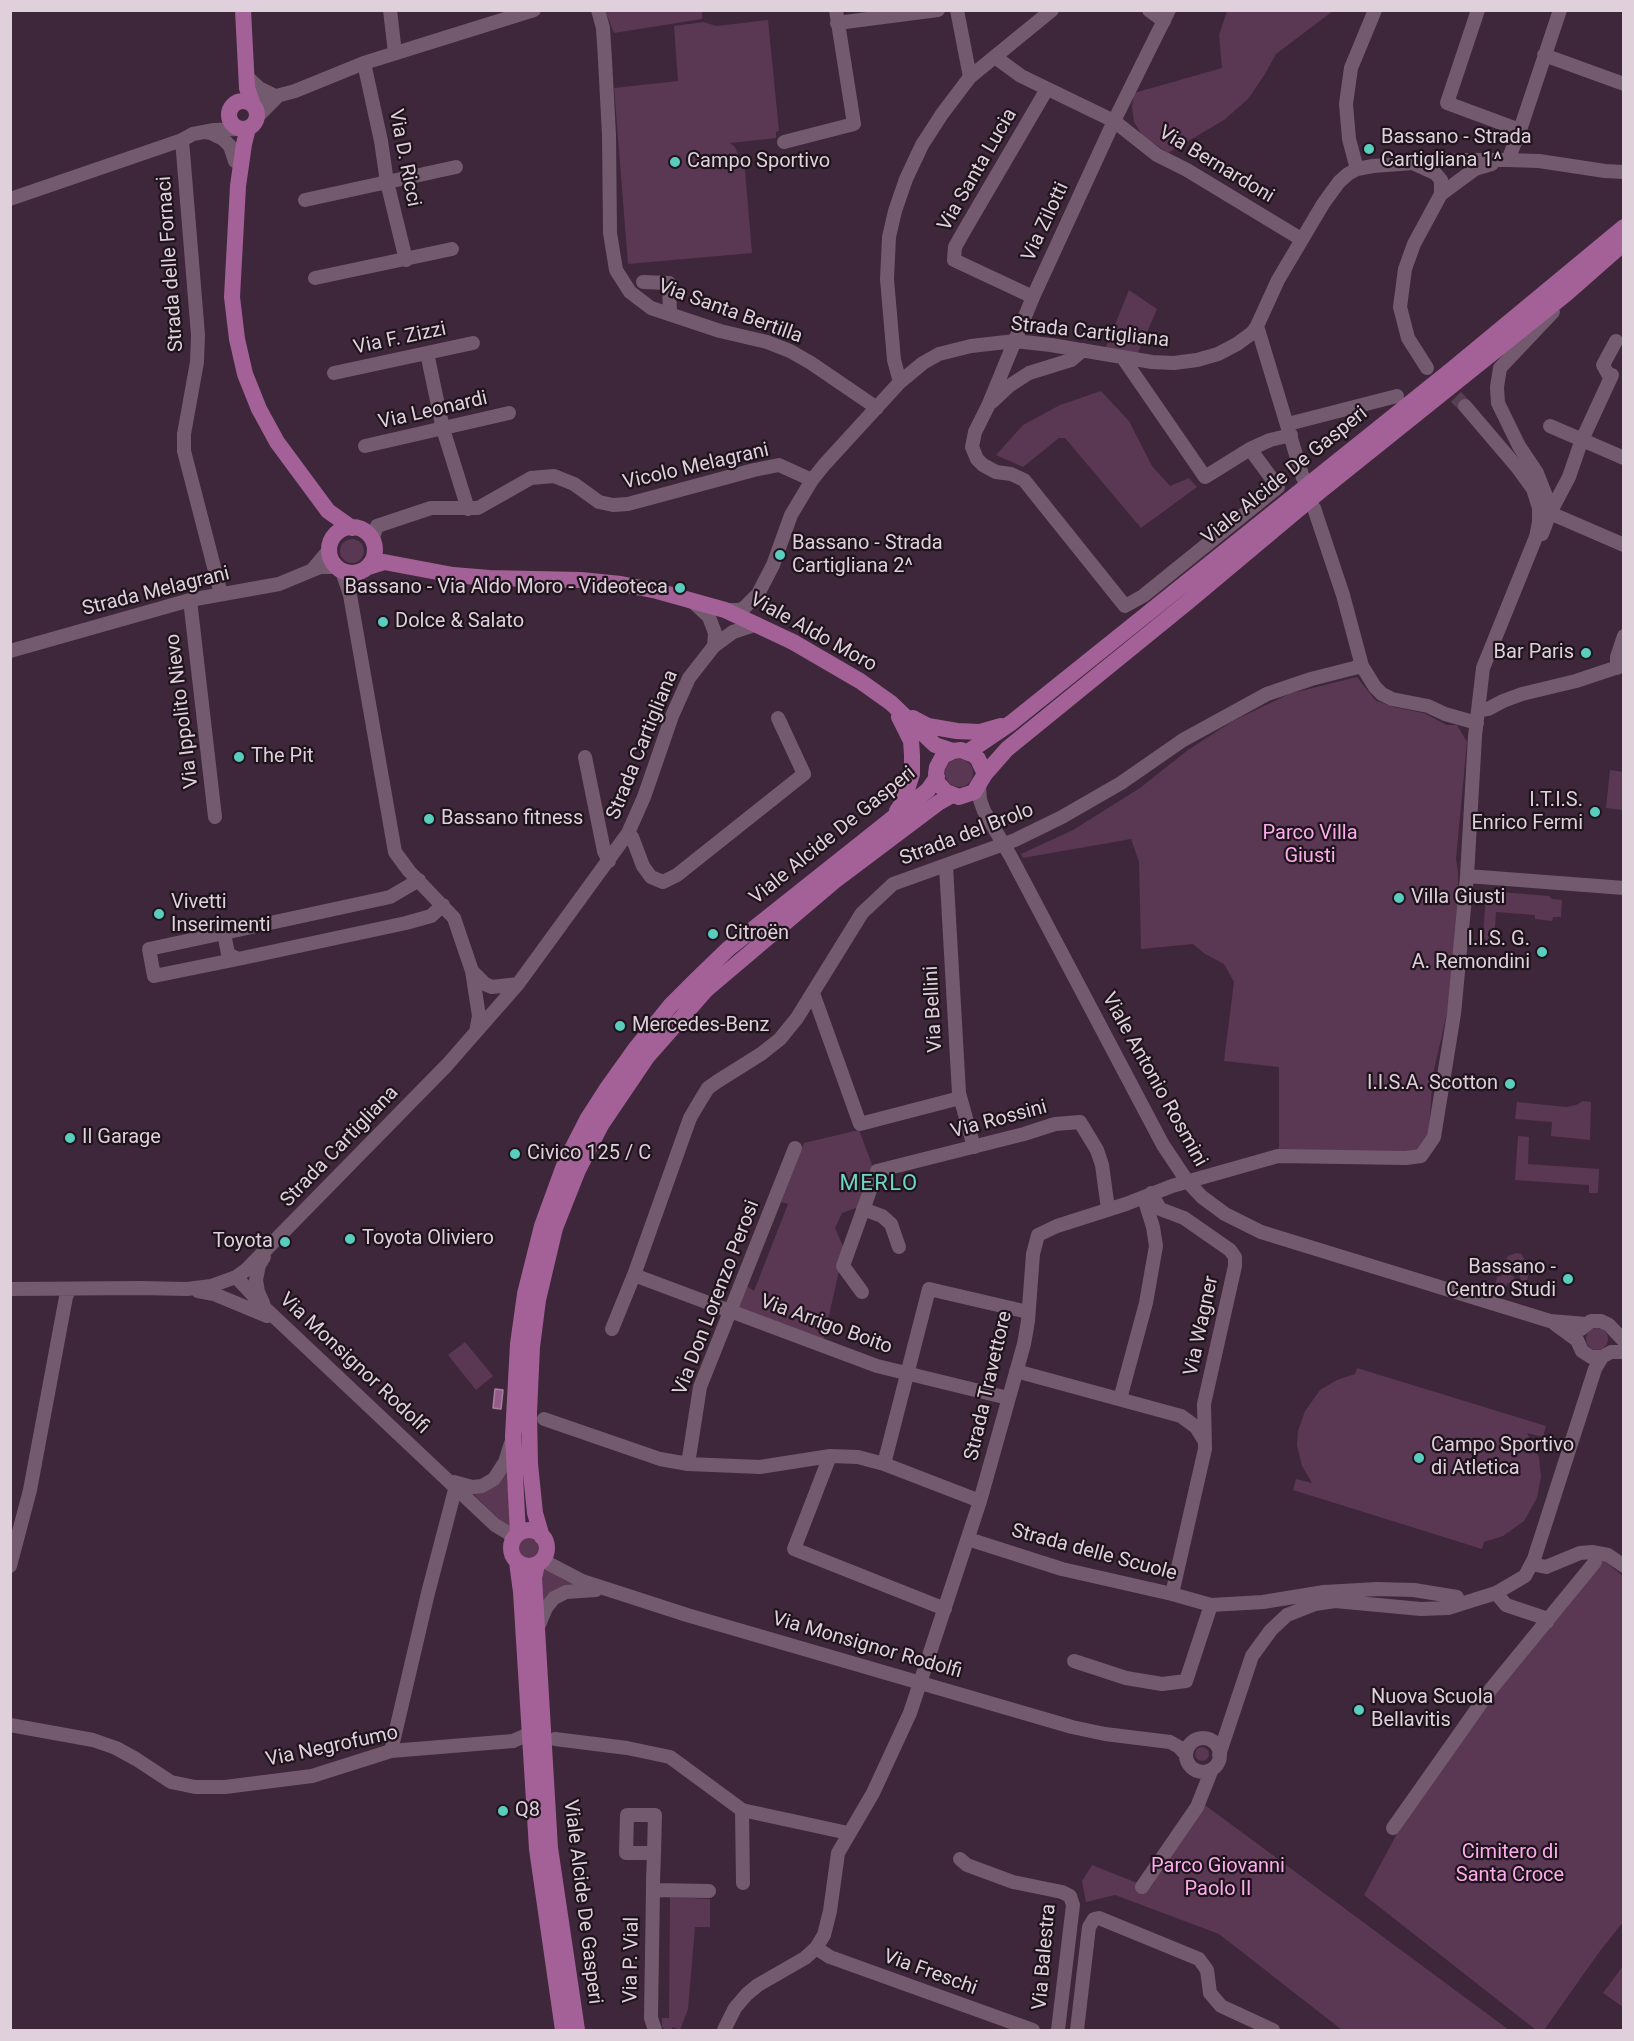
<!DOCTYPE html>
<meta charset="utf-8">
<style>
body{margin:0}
#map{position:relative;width:1634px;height:2041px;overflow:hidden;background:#3e273a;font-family:Roboto,sans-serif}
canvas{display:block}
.frame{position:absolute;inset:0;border:12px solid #dfd0dc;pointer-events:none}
</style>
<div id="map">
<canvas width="1634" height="2041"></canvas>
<div class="frame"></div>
</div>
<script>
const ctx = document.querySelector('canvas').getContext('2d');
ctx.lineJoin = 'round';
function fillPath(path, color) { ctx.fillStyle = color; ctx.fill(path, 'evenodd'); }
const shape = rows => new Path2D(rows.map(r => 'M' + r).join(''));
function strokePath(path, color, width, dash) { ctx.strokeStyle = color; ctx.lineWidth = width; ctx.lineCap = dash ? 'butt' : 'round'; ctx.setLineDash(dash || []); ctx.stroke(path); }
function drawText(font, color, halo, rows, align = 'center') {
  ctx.font = font + ' Roboto,sans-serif'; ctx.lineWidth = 4.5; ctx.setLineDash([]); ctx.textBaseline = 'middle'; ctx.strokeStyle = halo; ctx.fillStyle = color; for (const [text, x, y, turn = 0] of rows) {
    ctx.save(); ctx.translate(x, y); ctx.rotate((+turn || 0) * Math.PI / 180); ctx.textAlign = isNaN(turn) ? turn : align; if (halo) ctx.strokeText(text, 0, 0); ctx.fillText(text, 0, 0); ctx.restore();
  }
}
fillPath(shape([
 [605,11,702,11,702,19,614,33],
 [1227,11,1333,11,1276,54,1265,74,1248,99,1224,120,1168,153,1142,135,1134,122,1132,107,1134,93,1222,68,1219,35],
 [768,20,779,131,776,132,776,138,730,143,735,147,740,159,744,159,752,253,628,264,614,88,678,81,674,26,704,22,716,26],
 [1129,290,1157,309,1137,355,1105,349],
 [1101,391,1129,421,1152,466,1170,486,1189,478,1197,487,1141,528,1065,438,1059,438,1023,467,996,455,1023,425,1060,405],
 '340 551a12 12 0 1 1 24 0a12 12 0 1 1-24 0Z',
 [1357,677,1375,700,1393,707,1424,713,1447,725,1457,725,1467,742,1456,859,1458,872,1458,912,1448,1009,1433,1074,1428,1142,1419,1151,1390,1154,1279,1152,1279,1067,1224,1061,1234,982,1224,964,1205,954,1193,944,1141,949,1139,862,1131,839,1023,858,1021,854,1073,830,1140,788,1188,750,1233,721,1289,694],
 '945 773a14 14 0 1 1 28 0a14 14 0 1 1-28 0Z',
 [1610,770,1623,772,1623,810,1606,808],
 [1489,891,1549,896,1552,899,1562,900,1561,917,1553,917,1552,921,1535,919,1535,915,1496,912,1494,945,1490,944,1483,937,1486,894],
 [1583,1101,1591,1102,1590,1140,1551,1136,1552,1122,1515,1119,1517,1102,1566,1107,1576,1105],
 [859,1130,874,1170,864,1194,856,1208,842,1213,835,1228,844,1249,823,1342,738,1309,747,1286,754,1291,788,1204,781,1202,804,1143],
 [1518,1136,1529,1137,1528,1164,1599,1169,1598,1193,1589,1193,1589,1185,1515,1180],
 [1516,1253,1522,1254,1522,1256,1531,1266,1525,1287,1522,1286,1519,1272,1503,1263,1508,1256],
 [1508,1273,1514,1277,1516,1283,1514,1285,1507,1283,1506,1289,1495,1286,1497,1277],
 '1586 1339a11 11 0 1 1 22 0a11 11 0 1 1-22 0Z',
 [465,1342,493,1376,476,1390,448,1355],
 [1357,1368,1546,1426,1543,1437,1527,1433,1539,1457,1541,1477,1537,1498,1524,1521,1503,1536,1484,1542,1482,1549,1293,1490,1296,1479,1312,1483,1302,1466,1297,1445,1298,1431,1305,1411,1320,1390,1337,1380,1355,1374],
 [507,1470,511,1527,502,1522,469,1490],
 '518 1548a11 11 0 1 1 22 0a11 11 0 1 1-22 0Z',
 [1603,1560,1623,1576,1623,1922,1600,1951,1544,2030,1536,2030,1364,1895,1413,1804,1472,1721],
 [541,1564,564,1580,578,1586,542,1608],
 '1195 1754a7 7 0 1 1 14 0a7 7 0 1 1-14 0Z',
 [1205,1805,1509,2030,1342,2030,1219,1934,1115,1895,1086,1902,1082,1881,1092,1865,1150,1888],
 [670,1897,710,1899,710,1927,695,1927,688,2009,680,2030,673,2027,671,2030,666,2030,662,2027,662,2018,669,2018],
 [1623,1966,1623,2007,1603,1993]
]), '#5a3753');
const water = shape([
 [495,1389,503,1390,501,1409,493,1408,495,1389]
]);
fillPath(water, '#935c89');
strokePath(water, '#aa7fa2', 1.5);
strokePath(shape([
 [1441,382,1465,406]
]), '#564052', 14, [14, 7]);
strokePath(shape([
 [390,10,395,53],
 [598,10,603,28,605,60,609,135,610,233,616,270,630,292,651,308,720,331,767,342,790,351,811,363,877,408],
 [957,10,970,77],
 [1149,10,1164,21],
 [1169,10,1114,121,1033,297,988,406,975,432,972,447,977,459,983,465,996,472,1011,474,1024,480,1125,606,1143,596,1278,487,1250,449],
 [1478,10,1447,103,1520,130],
 [837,23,938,10],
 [1544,55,1624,84],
 [995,57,1021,76,1114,121,1157,155,1187,170,1301,239],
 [364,63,381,141,387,182,406,260],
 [246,76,259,88,277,97],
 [253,105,258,101,295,91,364,63,534,10],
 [257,117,275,99],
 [205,132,211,133,223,139,230,146,235,161],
 [182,140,198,335,197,362,184,434,184,451,221,594],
 [784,142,854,124,836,10],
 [1508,160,1520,130,1560,10],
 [1415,164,1435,173,1441,180,1441,194],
 [1357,169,1349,139,1346,104,1351,68,1375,10],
 [10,199,182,140,193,134,214,130,237,129],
 [305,200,456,167],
 [315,278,452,249],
 [643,282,669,283,670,314],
 [1033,297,954,260,955,247,964,231,1047,89],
 [1257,326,1303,478],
 [1616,341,1603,365,1609,376,1612,375,1581,442,1569,477,1550,513,1624,545],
 [427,353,443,429,468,509],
 [1123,358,1205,477,1250,449,1270,440,1291,435],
 [1427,368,1408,338,1400,307,1405,269,1414,244,1441,194,1475,169,1492,164],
 [334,373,473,343],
 [900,382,894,360,887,279,889,237,895,211,906,179,922,145,942,114,970,77,1052,10],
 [992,402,1009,386,1029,373,1071,360,1083,350],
 [1288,424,1397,396],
 [1550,426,1624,458],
 [365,446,509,413],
 [1314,508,1343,595,1362,666,1375,687,1382,694,1392,699,1428,706,1445,714,1477,723],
 [1542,534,1550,513,1548,501,1537,473,1519,446,1498,403,1497,387,1500,368,1553,312],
 [372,540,377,526,431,508,478,508,531,478,554,476,574,484,599,502,613,505,628,504,754,470,779,465,812,480],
 [313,569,329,550],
 [342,571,350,595,395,852,409,871,454,918,472,971,479,1016,476,1032],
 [350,593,350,586,358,572],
 [190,600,215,817],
 [693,602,709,617,715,633,714,646],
 [725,610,739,610,744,608,758,594,773,565,791,515,812,480,824,465,900,382,923,363,939,354,971,346,1015,341,1051,345,1152,362,1174,363,1197,360,1218,354,1237,344,1252,333,1257,326,1278,280,1323,204,1339,182,1348,174,1357,169,1373,166,1452,160,1508,160,1539,161,1605,171,1624,172],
 [10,651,190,600,279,584,320,567,337,567],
 [1617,668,1617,657,1624,636],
 [1478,711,1488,709,1503,701,1522,694,1576,681,1624,665],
 [585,757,604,851,609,861],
 [979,786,980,800,984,811,1011,857,1163,1145,1187,1181,1202,1197,1225,1214,1261,1232,1550,1321,1586,1324],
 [628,833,632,837,643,866,651,877,663,882,677,875,804,774,778,718],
 [946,866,959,1093,974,1147],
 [1467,876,1624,888],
 [419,880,390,897,224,933,228,954,238,959,406,923,431,916,443,905],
 [224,933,149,949,154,976,238,959],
 [472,971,485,984,492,987,518,984],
 [813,993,860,1124,960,1098],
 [1151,1193,1160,1209,1184,1218,1230,1250,1235,1257,1235,1266,1204,1404,1205,1449,1172,1594],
 [863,1209,882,1216,891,1224,899,1247],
 [634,1275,877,1366,1008,1398],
 [236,1277,266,1309,495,1525,515,1537],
 [10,1289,141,1288,187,1289,211,1286,236,1277,246,1270,447,1065,518,984,628,833,644,797,672,716,689,678,714,646,733,632,757,624],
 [198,1291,214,1294,267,1316],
 [862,1292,843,1266,877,1171,1024,1134,1055,1124,1080,1122,1097,1150,1102,1165,1108,1209],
 [263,1303,258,1292,256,1280,259,1265,264,1257],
 [1555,1324,1577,1340,1582,1351,1591,1357,1602,1357,1611,1352,1624,1352],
 [612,1329,634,1275,690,1118,700,1101,708,1088,718,1081,761,1054,780,1039,797,1018,862,913,877,899,893,884,1015,840,1062,817,1121,783,1183,740,1267,694,1311,679,1362,666],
 [1581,1329,1591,1321,1601,1321,1609,1325,1624,1341],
 [1016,1371,1181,1416,1196,1427,1204,1440],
 [1120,1399,1146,1303,1156,1246,1153,1227,1144,1198],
 [544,1419,660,1459,688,1464,760,1467,830,1456,858,1457,884,1464,980,1501],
 [830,1456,794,1549,945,1609],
 [688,1464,700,1387,795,1148],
 [884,1464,929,1289,1028,1312],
 [454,1482,472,1487,482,1486,494,1479,505,1462,511,1443],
 [968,1539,1062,1569,1172,1594,1211,1605,1263,1602,1324,1592,1377,1589,1414,1590,1457,1597],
 [542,1560,582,1581,687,1615,1072,1727,1105,1734,1170,1742,1179,1747,1186,1755],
 [1532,1564,1546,1567,1580,1553,1592,1552,1608,1555,1624,1566],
 [10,1566,30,1490,66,1297,69,1290],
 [1496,1593,1506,1605,1542,1617,1547,1622],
 [538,1627,546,1608,554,1598,566,1592,596,1590],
 [1074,1661,1126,1678,1162,1684,1186,1681,1211,1605],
 [10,1725,93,1740,116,1748,136,1759,171,1782,195,1787,225,1787,312,1776,391,1751,513,1741,529,1734],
 '1186 1755a17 17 0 1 1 34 0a17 17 0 1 1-34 0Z',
 [555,1739,627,1748,670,1757,742,1810,848,1833],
 [391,1751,428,1593,456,1486],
 [1219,1755,1252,1656,1271,1630,1287,1615,1315,1604,1335,1601,1421,1609,1448,1608,1496,1593,1525,1576,1534,1559,1595,1369,1602,1357],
 [742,1810,743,1883],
 [1393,1828,1491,1689,1595,1562],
 [654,1853,626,1853,627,1815,655,1815,654,1853,653,1881,653,1890,651,2018,655,2030],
 [960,1859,967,1865,1013,1882,1062,1892,1070,1896,1073,1905,1058,2030],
 [1142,1887,1197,1807,1212,1769],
 [653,1890,709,1891],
 [816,1948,830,1957,1033,2030],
 [724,2030,735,2008,747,1994,758,1985,805,1958,816,1948,824,1935,830,1911,838,1853,873,1793,910,1713,980,1501,1024,1344,1028,1321,1033,1254,1038,1235,1057,1226,1126,1204,1172,1186,1278,1156,1406,1158,1421,1156,1434,1137,1454,1014,1467,876,1475,736,1483,668,1536,537,1539,522,1539,508,1533,489,1517,467,1465,406],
 [1077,2030,1089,1927,1094,1919,1099,1918,1199,1959,1207,1970,1210,1993,1221,2006,1273,2030]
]), '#745a6e', 14);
strokePath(shape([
 [243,10,247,88,253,105],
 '229 115a14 14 0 1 1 28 0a14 14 0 1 1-28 0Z',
 [248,128,244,144,238,186,232,297,237,339,245,374,259,409,277,442,328,511,352,528],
 '329 550a23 23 0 1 1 46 0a23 23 0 1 1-46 0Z',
 [368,567,384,562,453,575,489,578,581,580,621,584,657,591,725,610,793,642,860,681,891,703,935,745,953,751],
 [913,718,928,726,957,731,980,732,1001,726],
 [961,750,974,755,978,759,985,774,974,792,959,797,946,792,937,782,936,774,937,767,943,756,953,751,961,750],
 [968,752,1011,723,1450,371,1624,227],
 [985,774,1007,749,1189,601,1319,492,1566,294,1624,243],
 [897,811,903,802,912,774,912,755,911,741,899,717],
 '511 1548a18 18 0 1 1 36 0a18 18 0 1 1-36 0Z',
 [518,1534,513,1436,518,1344,525,1294,542,1226,565,1163,588,1118,606,1090,636,1048,670,1006,697,979,728,949,928,790,937,777],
 [542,1537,535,1513,530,1464,529,1413,532,1347,538,1300,555,1228,578,1170,601,1125,647,1057,706,990,837,879,938,803,952,795],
 [517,1562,521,1592,537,1849,563,2030],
 [537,1564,534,1578,550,1848,577,2030]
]), '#a36197', 16);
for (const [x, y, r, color] of [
 [1369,149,6,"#59cebf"],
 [675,162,6,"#59cebf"],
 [780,555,6,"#59cebf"],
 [680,588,6,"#59cebf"],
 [383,622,6,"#59cebf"],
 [1586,653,6,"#59cebf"],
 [239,757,6,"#59cebf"],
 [1595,812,6,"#59cebf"],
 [429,819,6,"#59cebf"],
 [1399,898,6,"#59cebf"],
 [159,914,6,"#59cebf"],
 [713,934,6,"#59cebf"],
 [1542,952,6,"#59cebf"],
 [620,1026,6,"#59cebf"],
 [1510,1084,6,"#59cebf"],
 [70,1138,6,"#59cebf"],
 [515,1154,6,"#59cebf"],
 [350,1239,6,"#59cebf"],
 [285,1242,6,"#59cebf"],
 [1568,1279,6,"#59cebf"],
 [1419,1458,6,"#59cebf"],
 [1359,1710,6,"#59cebf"],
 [503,1811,6,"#59cebf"]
]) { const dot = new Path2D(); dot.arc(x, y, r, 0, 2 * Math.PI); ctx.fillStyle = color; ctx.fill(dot); strokePath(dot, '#1f141c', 2); }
drawText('20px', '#dfd0dc', '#1f141c', [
 ["Bassano - Strada",1381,138],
 ["Cartigliana 1^",1381,161],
 ["Campo Sportivo",687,162],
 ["Bassano - Strada",792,544],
 ["Cartigliana 2^",792,567],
 ["Bassano - Via Aldo Moro - Videoteca",668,588,"right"],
 ["Dolce & Salato",395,622],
 ["Bar Paris",1574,653,"right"],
 ["The Pit",251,757],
 ["I.T.I.S.",1583,801,"right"],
 ["Enrico Fermi",1583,824,"right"],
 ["Bassano fitness",441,819],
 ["Villa Giusti",1411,898],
 ["Vivetti",171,903],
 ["Inserimenti",171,926],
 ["Citroën",725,934],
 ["I.I.S. G.",1530,940,"right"],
 ["A. Remondini",1530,963,"right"],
 ["Mercedes-Benz",632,1026],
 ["I.I.S.A. Scotton",1498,1084,"right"],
 ["Il Garage",82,1138],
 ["Civico 125 / C",527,1154],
 ["Toyota Oliviero",362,1239],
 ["Toyota",273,1242,"right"],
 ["Bassano -",1556,1268,"right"],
 ["Centro Studi",1556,1291,"right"],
 ["Campo Sportivo",1431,1446],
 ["di Atletica",1431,1469],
 ["Nuova Scuola",1371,1698],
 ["Bellavitis",1371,1721],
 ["Q8",515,1811]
], 'left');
drawText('20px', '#dfd0dc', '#1f141c', [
 ["Via D. Ricci",404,158,79],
 ["Via Bernardoni",1216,165,31],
 ["Via Santa Lucia",978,170,-60],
 ["Via Zilotti",1046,222,-65],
 ["Strada delle Fornaci",171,264,-94],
 ["Via Santa Bertilla",730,312,20],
 ["Strada Cartigliana",1090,333,6],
 ["Via F. Zizzi",400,339,-12],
 ["Via Leonardi",433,411,-13],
 ["Vicolo Melagrani",696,467,-13],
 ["Viale Alcide De Gasperi",1285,476,-39],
 ["Strada Melagrani",156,592,-14],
 ["Viale Aldo Moro",813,633,29],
 ["Via Ippolito Nievo",183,711,-97],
 ["Strada Cartigliana",643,745,-68],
 ["Strada del Brolo",967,835,-21],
 ["Viale Alcide De Gasperi",833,836,-39],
 ["Via Bellini",934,1009,-93],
 ["Viale Antonio Rosmini",1154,1080,61],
 ["Via Rossini",999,1120,-15],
 ["Strada Cartigliana",340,1147,-46],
 ["Via Don Lorenzo Perosi",717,1298,-69],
 ["Via Arrigo Boito",826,1325,20],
 ["Via Wagner",1202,1326,-78],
 ["Via Monsignor Rodolfi",354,1364,43],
 ["Strada Travettore",989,1386,-77],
 ["Strada delle Scuole",1094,1553,15],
 ["Via Monsignor Rodolfi",867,1646,16],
 ["Via Negrofumo",332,1747,-12],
 ["Viale Alcide De Gasperi",582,1902,83],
 ["Via Balestra",1045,1957,-85],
 ["Via P. Vial",632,1960,-89],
 ["Via Freschi",930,1973,20]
]);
drawText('20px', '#fcaced', '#1f141c', [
 ["Parco Villa",1310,834],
 ["Giusti",1310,857],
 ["Cimitero di",1510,1853],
 ["Santa Croce",1510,1876],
 ["Parco Giovanni",1218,1867],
 ["Paolo II",1218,1890]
]);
ctx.letterSpacing = '1.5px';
drawText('22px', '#6ed6c8', '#1f141c', [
 ["MERLO",879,1184]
]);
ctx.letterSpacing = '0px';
</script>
